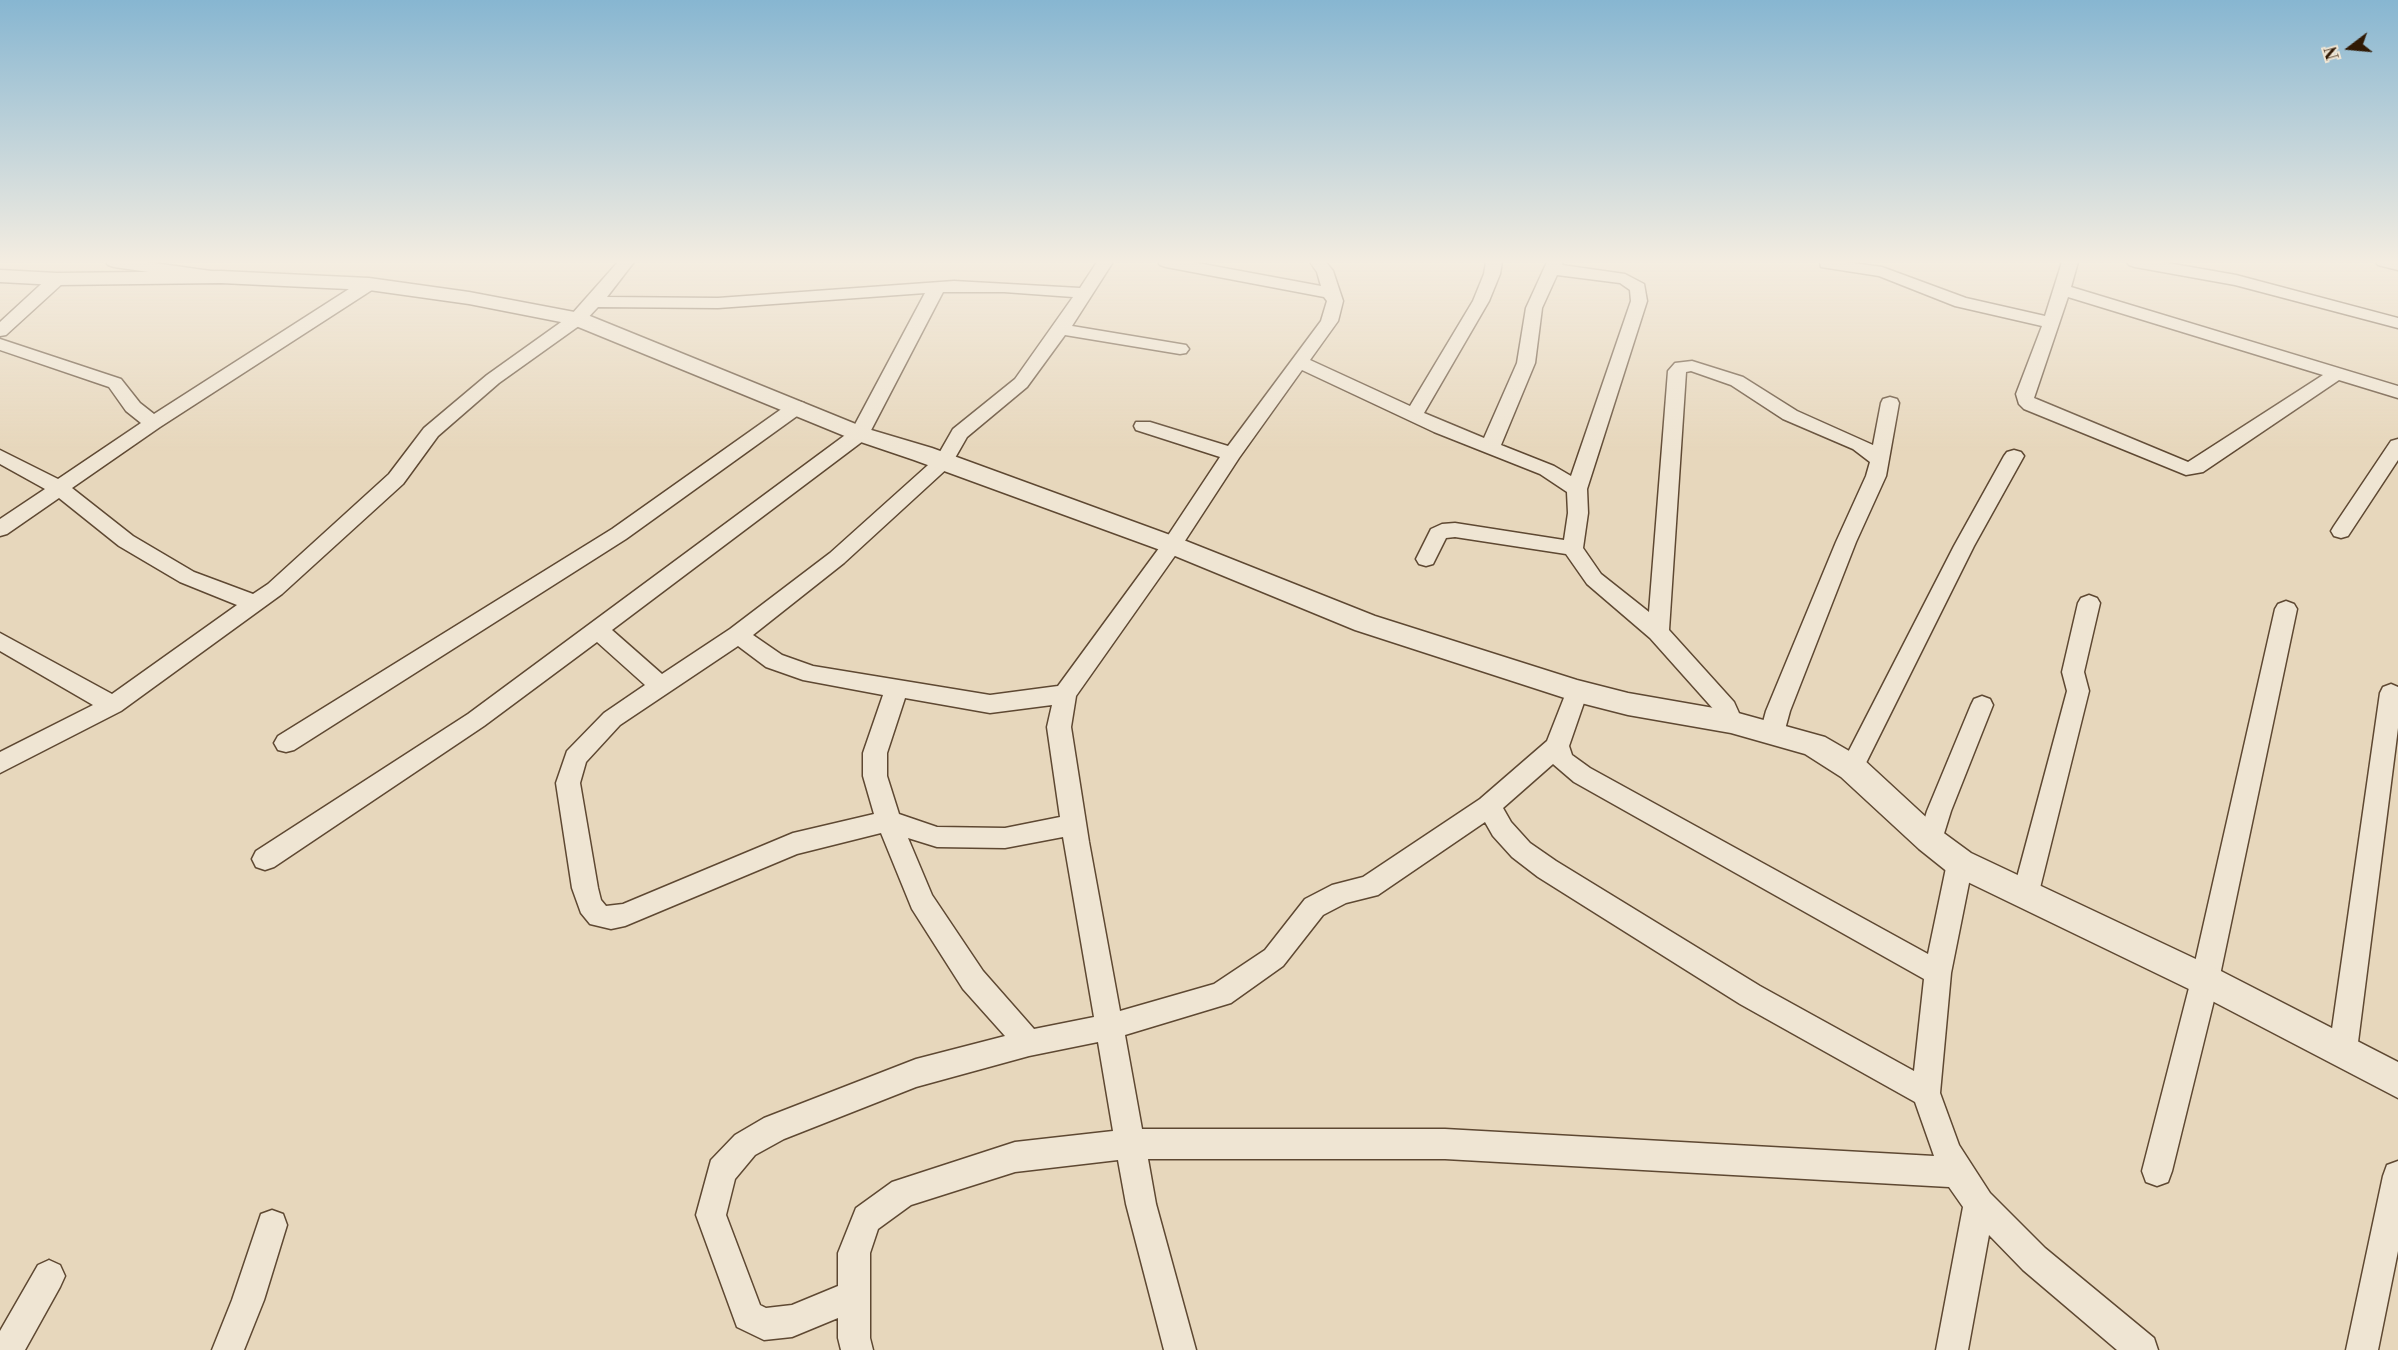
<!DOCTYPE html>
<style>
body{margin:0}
#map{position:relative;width:2398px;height:1350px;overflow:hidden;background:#e7d7bc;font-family:"Libre Bodoni",serif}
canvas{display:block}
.north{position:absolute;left:2320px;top:18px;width:60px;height:60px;-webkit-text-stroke:4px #efe5d3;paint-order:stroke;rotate:254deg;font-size:16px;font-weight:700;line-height:24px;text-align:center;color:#301904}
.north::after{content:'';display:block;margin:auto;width:21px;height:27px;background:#301904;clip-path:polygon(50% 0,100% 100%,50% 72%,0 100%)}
</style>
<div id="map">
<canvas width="2398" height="1350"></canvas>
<div class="north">N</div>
</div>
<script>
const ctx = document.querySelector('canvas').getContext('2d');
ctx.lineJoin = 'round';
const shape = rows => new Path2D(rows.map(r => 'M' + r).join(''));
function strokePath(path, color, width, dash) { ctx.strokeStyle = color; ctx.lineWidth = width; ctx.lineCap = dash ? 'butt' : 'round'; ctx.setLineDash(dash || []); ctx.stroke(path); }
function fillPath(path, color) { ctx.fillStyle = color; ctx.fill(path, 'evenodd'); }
const minor = shape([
 [106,262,147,262,211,271,219,276,211,281,114,267,108,265,106,262],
 [618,262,634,262,607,297,718,298,954,281,1080,288,1097,262,1113,262,1072,326,1186,345,1189,349,1186,353,1180,354,1065,335,1027,387,967,437,951,465,844,563,753,635,782,655,813,666,990,695,1058,686,1165,540,1220,457,1136,430,1134,426,1136,422,1150,422,1228,446,1321,321,1327,301,1324,297,1166,267,1160,265,1158,262,1192,262,1321,286,1317,272,1310,262,1326,262,1333,271,1343,301,1338,321,1310,360,1410,406,1473,301,1484,274,1486,262,1502,262,1500,274,1489,301,1424,413,1484,438,1517,363,1526,308,1547,262,1563,262,1562,265,1625,274,1644,284,1647,301,1587,489,1588,513,1583,548,1601,574,1649,612,1668,371,1675,363,1692,361,1743,377,1797,411,1873,445,1881,403,1883,399,1890,397,1897,399,1899,403,1886,476,1856,542,1790,711,1784,733,1780,739,1772,742,1764,739,1760,733,1766,711,1836,542,1866,476,1870,462,1853,449,1783,419,1731,385,1691,371,1686,372,1669,630,1734,702,1743,722,1739,728,1731,731,1723,728,1716,712,1650,638,1587,584,1566,554,1455,537,1446,538,1433,564,1426,566,1419,564,1416,559,1431,529,1442,524,1455,523,1564,540,1568,513,1567,492,1540,474,1434,432,1302,370,1239,458,1179,550,1076,696,1071,727,1089,842,1120,1011,1214,984,1265,950,1305,899,1332,885,1363,877,1480,799,1547,741,1569,685,1577,682,1585,685,1588,691,1569,746,1572,755,1590,768,1928,954,1947,863,1951,855,1960,852,1969,855,1973,863,1951,973,1940,1093,1959,1145,1990,1193,2045,1248,2154,1338,2158,1350,2117,1350,2023,1270,1989,1235,1968,1350,1936,1350,1963,1207,1949,1187,1445,1159,1148,1159,1156,1204,1196,1350,1164,1350,1126,1204,1118,1160,1015,1172,911,1205,878,1229,870,1253,870,1338,873,1350,841,1350,838,1338,838,1318,792,1337,764,1340,737,1327,696,1215,711,1160,735,1135,764,1118,916,1059,1005,1036,963,989,912,909,881,833,797,854,625,926,611,929,590,924,581,913,572,888,556,783,567,751,604,713,645,685,597,642,484,726,274,867,265,870,256,867,252,859,256,851,468,714,852,430,925,293,718,308,598,307,583,323,499,383,438,436,403,484,282,594,121,711,0,773,0,752,93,705,0,651,0,633,112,694,237,605,180,582,119,546,59,498,7,534,0,536,0,519,45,489,0,464,0,450,58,479,141,423,126,411,109,387,0,350,0,339,121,379,140,403,154,414,363,280,375,280,377,284,375,288,160,427,72,488,133,536,194,572,253,594,268,584,389,474,424,428,487,375,571,315,618,262],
 [1557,275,1620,283,1630,290,1631,301,1571,476,1554,466,1501,445,1535,363,1542,308,1557,275],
 [943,292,1004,292,1073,297,1015,379,953,429,937,457,830,553,730,629,662,674,612,630,867,438,943,292],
 [738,646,766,667,803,680,883,695,863,753,863,776,874,814,793,833,623,904,606,906,601,900,598,888,580,783,586,762,620,725,738,646],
 [905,698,990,713,1052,705,1047,727,1060,817,1005,828,937,827,899,814,887,776,887,753,905,698],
 [1553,764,1574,782,1924,979,1914,1071,1760,986,1556,861,1530,843,1511,822,1503,808,1553,764],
 [1485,822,1493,836,1512,857,1538,877,1740,1004,1915,1102,1934,1156,1445,1129,1142,1129,1125,1035,1231,1003,1283,966,1323,915,1346,903,1378,895,1485,822],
 [1063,837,1094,1017,1034,1029,983,971,932,895,908,838,937,847,1005,848,1063,837],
 [1098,1042,1113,1131,1015,1142,892,1182,856,1208,838,1253,838,1286,792,1305,766,1308,760,1305,726,1215,735,1179,755,1155,784,1139,916,1087,1029,1056,1098,1042],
 [1820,262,1846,262,1882,267,1966,298,2045,316,2062,262,2078,262,2071,287,2398,386,2398,398,2339,380,2203,472,2186,475,2024,409,2019,404,2016,394,2042,326,1955,306,1879,276,1821,267,1820,262],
 [2068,297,2323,375,2188,462,2034,398,2068,297],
 [2127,262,2162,262,2236,275,2398,318,2398,328,2235,285,2135,267,2129,265,2127,262],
 [2376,262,2398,262,2398,270,2378,265,2376,262],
 [57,274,65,279,63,283,6,335,0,336,0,322,51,275,57,274],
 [797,401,804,403,806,407,804,411,626,539,294,750,286,752,278,750,274,743,278,736,612,529,790,403,797,401],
 [2398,439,2398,460,2348,536,2341,538,2334,536,2331,531,2334,526,2391,441,2398,439],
 [2014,450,2021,452,2024,456,1974,546,1860,775,1852,778,1844,775,1840,768,1954,546,2004,456,2007,452,2014,450],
 [2089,595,2097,598,2100,603,2084,672,2089,691,2038,896,2034,904,2025,907,2016,904,2012,896,2067,691,2062,672,2078,603,2081,598,2089,595],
 [2286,601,2294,604,2297,609,2219,980,2172,1171,2168,1182,2157,1186,2146,1182,2142,1171,2191,980,2275,609,2278,604,2286,601],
 [2391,684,2398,687,2398,728,2357,1050,2353,1059,2343,1063,2333,1059,2329,1050,2380,693,2383,687,2391,684],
 [1982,696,1990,699,1993,705,1951,811,1942,840,1939,847,1930,850,1921,847,1918,840,1927,811,1971,705,1974,699,1982,696],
 [2398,1161,2398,1251,2378,1350,2346,1350,2383,1176,2387,1165,2398,1161],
 [272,1210,283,1214,287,1225,264,1300,244,1350,212,1350,232,1300,261,1214,272,1210],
 [49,1260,60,1265,65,1276,60,1287,25,1350,0,1350,0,1331,38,1265,49,1260]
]);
const tertiary = shape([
 [0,270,57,273,221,271,369,278,469,292,585,314,868,429,932,448,1181,539,1375,616,1577,680,1628,693,1731,711,1825,737,1863,759,1941,831,1971,853,2217,969,2398,1062,2398,1098,2193,991,1949,873,1919,849,1841,777,1805,754,1731,733,1628,715,1577,702,1355,630,1163,551,914,460,852,439,571,324,469,304,369,290,221,283,57,285,0,282,0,270]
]);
strokePath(minor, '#5e4832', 3);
strokePath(tertiary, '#5e4832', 3);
fillPath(minor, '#efe5d3');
fillPath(tertiary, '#efe5d3');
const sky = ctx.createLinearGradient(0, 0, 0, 451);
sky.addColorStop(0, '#87b6d1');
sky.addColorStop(0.58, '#f4ede1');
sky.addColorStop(1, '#f4ede100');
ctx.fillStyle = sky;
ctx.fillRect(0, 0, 2398, 451);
</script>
